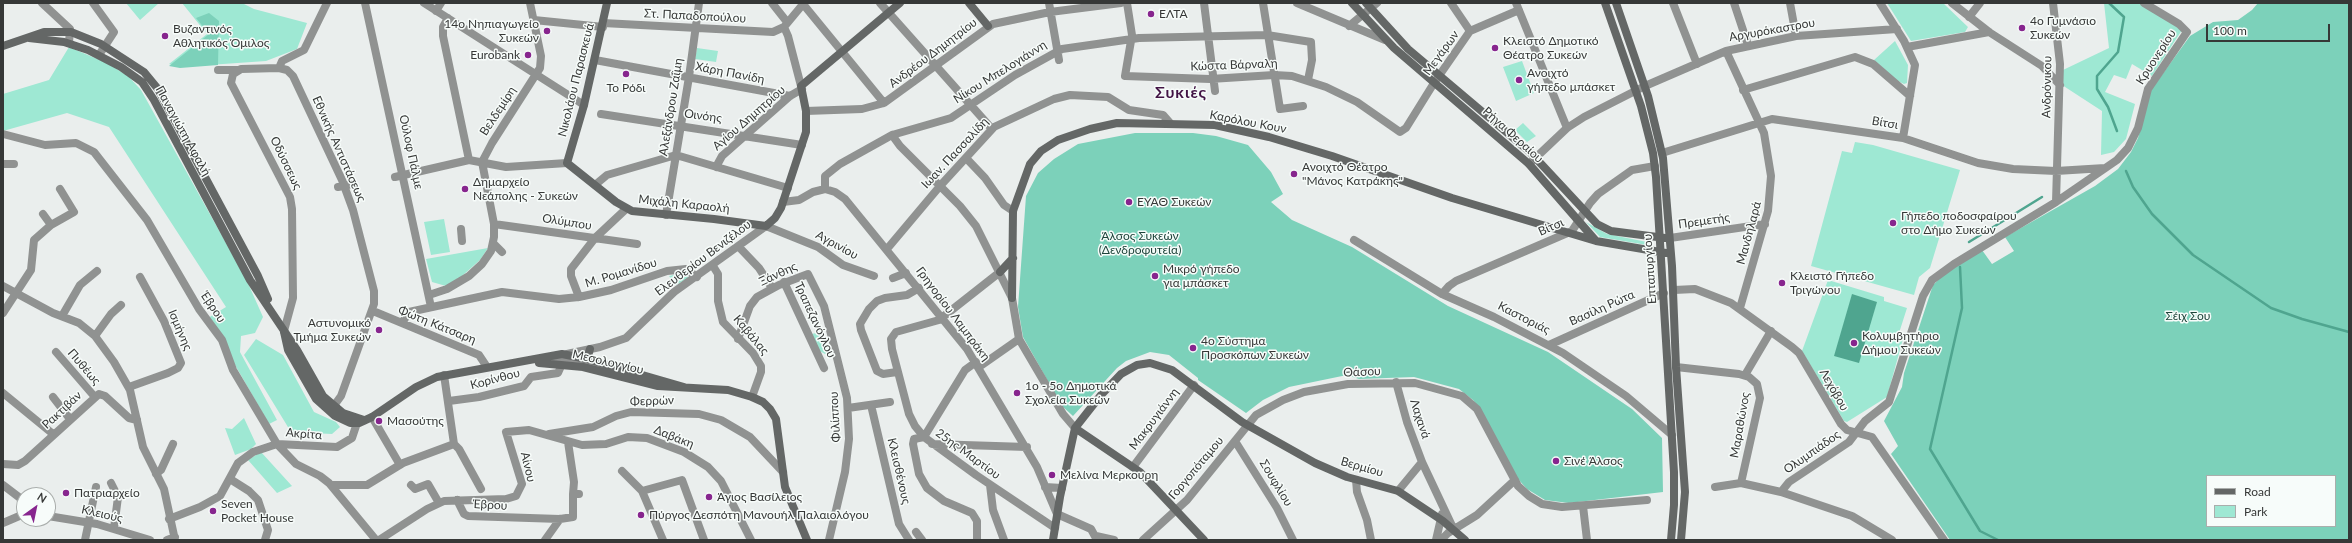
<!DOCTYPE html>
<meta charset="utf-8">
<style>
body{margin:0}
#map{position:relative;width:2352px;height:543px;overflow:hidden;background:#eaeeed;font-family:Lato,sans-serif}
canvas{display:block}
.frame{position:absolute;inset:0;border:4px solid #363837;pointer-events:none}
.legend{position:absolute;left:2206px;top:475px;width:130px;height:52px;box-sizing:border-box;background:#f7fcfa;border:1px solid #aaaeac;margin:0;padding:5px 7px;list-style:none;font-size:12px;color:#363837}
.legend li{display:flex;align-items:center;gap:8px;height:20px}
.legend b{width:20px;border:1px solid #aaaeac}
.north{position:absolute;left:16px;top:487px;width:40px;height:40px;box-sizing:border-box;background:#f7fcfa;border:1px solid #aaaeac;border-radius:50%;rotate:33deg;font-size:11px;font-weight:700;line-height:16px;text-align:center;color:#363837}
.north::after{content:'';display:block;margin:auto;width:14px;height:18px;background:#87258e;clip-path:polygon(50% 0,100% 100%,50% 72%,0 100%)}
.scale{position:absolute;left:2206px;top:24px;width:124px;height:18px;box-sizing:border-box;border:2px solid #363837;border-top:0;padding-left:5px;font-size:12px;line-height:14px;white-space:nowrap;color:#363837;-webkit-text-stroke:3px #f7fcfa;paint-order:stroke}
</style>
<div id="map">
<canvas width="2352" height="543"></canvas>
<div class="frame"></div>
<ul class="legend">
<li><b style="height:5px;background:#646766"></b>Road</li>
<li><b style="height:11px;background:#9ee8d3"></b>Park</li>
</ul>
<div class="north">N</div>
<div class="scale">100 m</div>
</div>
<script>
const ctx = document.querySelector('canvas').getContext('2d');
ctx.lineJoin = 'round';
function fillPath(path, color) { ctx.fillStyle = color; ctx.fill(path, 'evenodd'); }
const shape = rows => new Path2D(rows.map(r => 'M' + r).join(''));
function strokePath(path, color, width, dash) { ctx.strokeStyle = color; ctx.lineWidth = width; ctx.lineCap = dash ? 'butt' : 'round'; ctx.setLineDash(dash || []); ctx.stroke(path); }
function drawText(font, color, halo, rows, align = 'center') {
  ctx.font = font + ' Lato,sans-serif'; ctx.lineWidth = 3; ctx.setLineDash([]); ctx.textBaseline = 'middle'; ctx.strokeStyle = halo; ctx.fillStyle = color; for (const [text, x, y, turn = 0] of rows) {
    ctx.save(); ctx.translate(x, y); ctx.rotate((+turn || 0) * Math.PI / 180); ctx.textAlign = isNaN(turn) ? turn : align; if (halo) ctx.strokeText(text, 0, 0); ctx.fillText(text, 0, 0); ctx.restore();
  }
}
fillPath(shape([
 [126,3,159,3,140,20],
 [182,3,242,3,254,9,307,23,297,49,266,61,180,67,169,64,207,34],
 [1887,3,1943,3,1968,27,1965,32,1911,41],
 [2104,3,2139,3,2182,30,2152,76,2132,64,2126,79,2114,75,2105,92,2135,104,2126,139,2114,152,2101,155,2102,111,2062,85,2063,70,2109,48],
 [1895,41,1908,65,1907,83,1904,84,1896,80,1874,60],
 [69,47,109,64,129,77,141,90,247,281,263,317,255,333,241,336,240,352,277,420,269,424,208,318,226,307,109,127,67,113,3,131,3,94,49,80],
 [697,48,718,51,716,62,695,59],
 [1522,61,1534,93,1516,101,1503,67],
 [1523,123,1536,136,1527,142,1515,130],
 [1855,142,1873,145,1960,170,1930,268,1919,277,1914,295,1811,266,1842,151,1852,153],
 [444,219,450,252,431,255,424,222],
 [1586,222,1607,234,1647,242,1647,245,1600,237],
 [488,248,480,260,462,276,446,286,432,282,426,259],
 [686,272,688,278,676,285,669,276],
 [1828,280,1884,297,1884,301,1907,308,1899,333,1904,335,1887,397,1847,422,1844,421,1802,351],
 [823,331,827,355,816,349,812,334],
 [256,339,283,355,314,412,336,422,340,427,332,434,291,432,244,355],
 [244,418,256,444,251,449,235,455,225,428,232,429],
 [261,452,292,486,277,493,248,460]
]), '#9ee8d3');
fillPath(shape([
 [2258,3,2349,3,2349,540,1950,540,1891,454,1898,446,1884,421,1902,387,1904,373,1933,285,1945,273,1982,250,1992,264,2014,251,2005,237,2095,186,2118,169,2131,152,2138,138,2151,90,2190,36,2213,22,2238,20,2252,10],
 [2207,476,2335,476,2335,526,2207,526],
 [209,13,219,21,218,65,180,68,169,66,209,34,196,18],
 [1135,133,1193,133,1216,136,1248,145,1271,172,1283,194,1271,202,1292,220,1352,247,1448,306,1548,352,1632,409,1662,438,1663,492,1569,503,1545,500,1527,489,1518,479,1480,409,1473,400,1459,389,1414,377,1359,379,1347,375,1289,387,1263,400,1246,413,1198,380,1198,378,1169,355,1150,352,1126,361,1117,368,1073,416,1062,406,1023,337,1018,307,1026,196,1038,173,1054,159,1078,144]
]), '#7cd1ba');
fillPath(shape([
 [1852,294,1877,302,1859,363,1834,356]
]), '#4fa58f');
strokePath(shape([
 [2109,3,2124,17,2118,52,2097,76,2097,89,2108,107,2117,131],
 [2126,171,2133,187,2152,214,2193,255,2271,308,2302,319,2349,332],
 [1969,242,2042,197],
 [1960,267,1962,308,1930,449,1980,531,1998,540]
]), '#4fa58f', 2.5);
strokePath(shape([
 [42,3,70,29,69,43],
 [93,3,114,32,99,55],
 [365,3,431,307],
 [424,3,584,105],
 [772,3,787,22],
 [880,3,992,129],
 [1049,3,1059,60],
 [1127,3,1132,35,1125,76,1210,79,1274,75,1292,76,1326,87,1357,102,1400,132,1406,128,1434,83,1470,31,1519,10],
 [1204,3,1215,91],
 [1263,3,1280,109,1303,106],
 [1297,3,1385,40],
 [1451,3,1470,31],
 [1516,3,1567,128],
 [1673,3,1697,64],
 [1734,3,1748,45],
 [1790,3,1796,36],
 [1880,3,1904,41,1915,65,1903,138],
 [1952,3,1989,32,2042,66,2060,85],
 [803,4,884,103],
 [436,11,441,3],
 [1969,17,1980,3],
 [448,18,443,27,443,36,469,160],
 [534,20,603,27],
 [603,23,773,32,784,27,804,3],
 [1349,26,1377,3],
 [784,27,788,36,801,86],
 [1907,47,1989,32],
 [1726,51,1764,133,1771,176,1768,211,1740,308],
 [595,60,790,96],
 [279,68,282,61,304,50,327,3],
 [218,70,238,70],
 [1743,90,1855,57,1873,64,1910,96],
 [806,111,862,109,884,103,993,24,1050,12,1121,3],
 [601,114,802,145],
 [3,134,45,145,76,143,94,152,147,220,199,309,222,340,233,370,277,444,296,464,320,476,329,483,376,540],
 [892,135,900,146,960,206,976,226,1012,298,1019,339,1063,414,1075,428],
 [1662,153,1772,119,1903,138,1978,163,2013,169,2056,171,2105,168],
 [966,158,985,178,1004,205,1013,211],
 [482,162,492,143,540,68,541,56,530,3],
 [3,164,14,164],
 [1529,164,1567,128,1584,117,1645,86,1726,51,1796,36,1897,29],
 [716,167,722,156,790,96,802,89],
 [395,177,469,160,506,167,567,163],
 [595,185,607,175,676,155,788,188],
 [338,187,352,184],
 [825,189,825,176,840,164,892,135,951,118,1015,75,1062,49,1139,38,1267,35,1311,42,1312,60,1308,80],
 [783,202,799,200,813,192,825,189,835,192,845,199,967,349,1037,467,1057,514,1091,529,1097,540],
 [2056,202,2117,160,2128,148,2138,128,2148,89,2187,32,2179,24,2144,3],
 [43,214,51,225],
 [666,215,689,77,699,3],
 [494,224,637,244],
 [461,229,462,241],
 [1670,238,1765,224],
 [1354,240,1442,294,1494,317,1563,353,1626,396,1672,435],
 [493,243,502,252],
 [739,247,759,268,772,288],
 [887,249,940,186,994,127,1054,99,1070,95,1108,97,1129,110,1163,115,1170,123],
 [713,266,718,274,718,301,723,322,753,353,761,366,761,372,752,397],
 [1000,272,939,320,896,332,891,339,892,349,909,414,915,426,924,437,976,475,1055,528],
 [893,278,906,273],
 [784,282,824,368],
 [3,286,53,313,79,323,95,336,114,362,130,390,143,447,164,489,175,540],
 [1674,290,1695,289,1731,303,1792,347,1799,353,1841,424,1847,430,1872,437,1944,540],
 [1442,294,1449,286,1456,281,1572,231,1590,203,1598,194,1632,170,1655,166],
 [429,295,447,289,469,276,482,264,491,251,494,237,494,224,482,162],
 [579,297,571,276,571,269,595,238,626,209],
 [373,311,479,355,487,367],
 [3,313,31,270,34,240,51,225,74,212,60,189],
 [62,316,80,285,97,271],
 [402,323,409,312,502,292,559,299,579,297,611,290,667,271,686,269,697,277],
 [284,331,293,298,292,209,290,197,231,83,233,74,241,69,279,68,287,70,293,76,342,180,353,210,374,291,374,304,341,396,333,407],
 [95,336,111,314,121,305],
 [738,339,750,306,757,297,779,285,808,274,824,306,847,398,849,439,845,472,829,540],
 [1549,345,1664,293],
 [56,352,94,396],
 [567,354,600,347,626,338,674,292,766,226,818,247,843,265,874,276],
 [570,357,662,383,660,384,570,361,555,361,570,357],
 [976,362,965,370,924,437,914,439,913,444,919,474,927,488,944,501,972,513,977,521,977,540],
 [979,367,1019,339],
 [1676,367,1739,374,1749,377,1757,384,1760,398,1741,483],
 [897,372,883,374,877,371,861,330,860,324,869,309,877,301,885,298,907,295,919,288],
 [444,375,454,444],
 [1745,375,1771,331],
 [1396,382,1407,422,1422,462,1454,530],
 [129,387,168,373,178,368,181,363,164,321,140,277],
 [3,393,53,434],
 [53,397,70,419],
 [449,401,479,397,524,386,531,377,558,373,562,364],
 [871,405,899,524,909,540],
 [848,408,890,402],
 [372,417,400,465],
 [549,434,593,427,616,416,631,412,699,414,721,420,750,437,783,472],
 [1235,441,1277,508,1293,540],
 [568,442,574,482,573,494],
 [454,444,459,449,481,489],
 [932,444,1027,447],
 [3,464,18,465,25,461,99,394,105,396,129,418,137,420],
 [1133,467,1194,385],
 [622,471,642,491,663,540],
 [156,474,161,470,173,444],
 [230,479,249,491,258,500,268,530,265,540],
 [1356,480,1357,492,1367,520,1371,540],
 [111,483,118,497,114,528],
 [3,485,24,501],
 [331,485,367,485,403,463,454,444],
 [411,485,415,489,428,484,439,503],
 [990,485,993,510,1004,540],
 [1045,487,1062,488],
 [1715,487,1741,483,1781,492,1852,516,1892,540],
 [642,491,682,480,704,540],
 [1398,491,1422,462],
 [1781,492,1789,482,1849,442,1865,421,1889,402,1923,296,1932,280,1954,264,2056,202,2060,64,2053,3],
 [457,500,464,514,468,516,560,519,573,517,573,494,579,494],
 [1583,506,1587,540],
 [48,516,97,524,150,540],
 [169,519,200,507,220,496,238,463,253,452,277,444,337,447,352,438,357,423],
 [3,523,24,514],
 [916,532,922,540],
 [1096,536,1114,540],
 [85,540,96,487],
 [167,540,175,537],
 [379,540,427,509,444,501,506,499,516,496,522,484,506,432,529,430,582,445,606,444,628,437,647,438,684,452,708,467,721,481,751,540],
 [545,540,560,519],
 [1143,540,1187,500,1256,415,1283,400,1304,392,1348,384,1415,383,1462,396,1477,409,1518,486,1529,496,1542,504,1562,507,1647,500],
 [1436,540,1442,514],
 [1441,540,1448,533,1477,515,1515,480]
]), '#909291', 8);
strokePath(shape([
 [607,3,584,105,567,163,616,202,632,211,714,219,766,226,775,218,781,208,806,132,806,111,801,86,900,3],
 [969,3,988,26],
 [1352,3,1394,48,1529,164,1596,241,1666,253],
 [1366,3,1408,49,1530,152,1597,224,1611,231,1665,238],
 [1605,3,1641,106,1653,153,1656,177,1674,472,1674,505,1671,540],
 [1616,3,1648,96,1663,158,1672,266,1676,367,1685,492,1681,540],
 [29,38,64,42,88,50,121,67,142,82,154,100,250,280,297,350,323,396,343,413,364,420],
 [3,46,44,32,71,32,101,44,144,72,158,89,167,106,258,276,268,299],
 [1000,272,1013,258],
 [1012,298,1013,211,1030,164,1041,151,1058,140,1090,129,1117,123,1215,125,1269,137,1332,156,1452,198,1596,241],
 [284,332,288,350,316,399,335,416,350,423,359,423,372,417,416,387,437,377,562,354,587,359,684,387],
 [587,359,590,349],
 [539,363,583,367,658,386,728,390,752,397,763,402,770,409,776,419,785,487,807,540],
 [1075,428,1140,472,1204,540],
 [1053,540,1060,497,1075,428,1101,395,1121,374,1137,365,1150,363,1172,370,1242,422,1315,463,1347,477,1398,491,1443,521,1465,540]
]), '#646766', 8);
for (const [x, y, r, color] of [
 [1151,14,4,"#87258e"],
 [2022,28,4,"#87258e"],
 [547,31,4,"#87258e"],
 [165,36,4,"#87258e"],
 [1495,48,4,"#87258e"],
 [528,55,4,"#87258e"],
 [626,74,4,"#87258e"],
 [1519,80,4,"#87258e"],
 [1294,174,4,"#87258e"],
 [465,189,4,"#87258e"],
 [1129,202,4,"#87258e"],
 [1893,223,4,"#87258e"],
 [1155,276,4,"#87258e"],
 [1782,283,4,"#87258e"],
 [379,330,4,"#87258e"],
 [1854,343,4,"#87258e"],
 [1193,348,4,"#87258e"],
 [1017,393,4,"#87258e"],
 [379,421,4,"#87258e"],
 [1556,461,4,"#87258e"],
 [1052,475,4,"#87258e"],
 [66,493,4,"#87258e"],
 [709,497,4,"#87258e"],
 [213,511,4,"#87258e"],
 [641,515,4,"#87258e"]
]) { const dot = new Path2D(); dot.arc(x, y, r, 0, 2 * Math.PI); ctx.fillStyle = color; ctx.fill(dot); strokePath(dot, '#f7fcfa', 1.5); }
drawText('12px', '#363837', '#f7fcfa', [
 ["ΕΛΤΑ",1159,14],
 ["4ο Γυμνάσιο",2030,21],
 ["Συκεών",2030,35],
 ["14ο Νηπιαγωγείο",539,24,"right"],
 ["Συκεών",539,38,"right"],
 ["Βυζαντινός",173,29],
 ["Αθλητικός Όμιλος",173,43],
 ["Κλειστό Δημοτικό",1503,41],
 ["Θέατρο Συκεών",1503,55],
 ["Eurobank",520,55,"right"],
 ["Ανοιχτό",1527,73],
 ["γήπεδο μπάσκετ",1527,87],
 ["Το Ρόδι",626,88,"center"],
 ["Ανοιχτό Θέατρο",1302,167],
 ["\"Μάνος Κατράκης\"",1302,181],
 ["Δημαρχείο",473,182],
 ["Νεάπολης - Συκεών",473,196],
 ["ΕΥΑΘ Συκεών",1137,202],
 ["Γήπεδο ποδοσφαίρου",1901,216],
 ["στο Δήμο Συκεών",1901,230],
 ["Μικρό γήπεδο",1163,269],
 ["για μπάσκετ",1163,283],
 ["Κλειστό Γήπεδο",1790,276],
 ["Τριγώνου",1790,290],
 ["Αστυνομικό",371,323,"right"],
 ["Τμήμα Συκεών",371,337,"right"],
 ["Κολυμβητήριο",1862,336],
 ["Δήμου Συκεών",1862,350],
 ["4ο Σύστημα",1201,341],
 ["Προσκόπων Συκεών",1201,355],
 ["1ο - 5ο Δημοτικά",1025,386],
 ["Σχολεία Συκεών",1025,400],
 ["Μασούτης",387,421],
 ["Σινέ Άλσος",1564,461],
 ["Μελίνα Μερκουρη",1060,475],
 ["Πατριαρχείο",74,493],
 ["Άγιος Βασίλειος",717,497],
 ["Seven",221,504],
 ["Pocket House",221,518],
 ["Πύργος Δεσπότη Μανουήλ Παλαιολόγου",649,515]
], 'left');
drawText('12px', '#363837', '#f7fcfa', [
 ["Στ. Παπαδοπούλου",695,16,3],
 ["Αργυρόκαστρου",1772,30,-10],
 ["Ανδρέου Δημητρίου",933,53,-37],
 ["Μεγάρων",1441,53,-54],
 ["Κρυονερίου",2156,57,-57],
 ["Κώστα Βάρναλη",1234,65,-2],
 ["Νίκου Μπελογιάννη",1000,72,-32],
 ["Χάρη Πανίδη",730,73,11],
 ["Νικολάου Παρασκευά",576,80,-76],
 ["Ανδρόνικου",2047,87,-89],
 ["Αλεξάνδρου Ζαΐμη",671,107,-81],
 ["Βελδεμίρη",498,111,-57],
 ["Οινόης",703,116,8],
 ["Αγίου Δημητρίου",749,118,-41],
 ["Καρόλου Κουν",1248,122,11],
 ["Βίτσι",1885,123,10],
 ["Παναγιώτη Αφαλή",183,131,61],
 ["Ρήγα Φεραίου",1513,135,42],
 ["Εθνικής Αντιστάσεως",339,149,66],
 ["Ούλοφ Πάλμε",411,152,78],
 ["Ιωαν. Πασσαλίδη",955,153,-47],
 ["Οδύσσεως",286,163,64],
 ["Μιχάλη Καραολή",684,204,6],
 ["Πρεμετής",1704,221,-8],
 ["Ολύμπου",567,222,9],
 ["Βίτσι",1551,227,-24],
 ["Μανδηλαρά",1749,233,-75],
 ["Αγρινίου",837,245,29],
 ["Ελευθερίου Βενιζέλου",703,258,-37],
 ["Επταπυργίου",1650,269,-94],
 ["Μ. Ρομανίδου",621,273,-17],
 ["Ξάνθης",778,274,-25],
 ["Έβρου",213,307,56],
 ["Βασίλη Ρώτα",1602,308,-24],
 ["Γρηγορίου Λαμπράκη",953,314,53],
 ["Καστοριάς",1524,318,27],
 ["Τραπεζανόγλου",815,320,65],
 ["Φώτη Κάτσαρη",437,325,22],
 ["Ισμήνης",180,330,67],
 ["Καβάλας",751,335,50],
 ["Μεσολογγίου",608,362,13],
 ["Πυθέως",84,367,49],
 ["Θάσου",1362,372,-3],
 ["Κορίνθου",495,379,-15],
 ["Λεχόβου",1834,390,60],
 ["Φερρών",652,401,-2],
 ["Ρακτιβάν",62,410,-43],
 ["Φιλίππου",835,417,-93],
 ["Μακρυγιάννη",1154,419,-53],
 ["Λαχανά",1420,419,72],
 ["Μαραθώνος",1740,425,-80],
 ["Ακρίτα",304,434,5],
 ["Δαβάκη",674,437,22],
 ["Ολυμπιάδος",1812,452,-35],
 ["25ης Μαρτίου",968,454,36],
 ["Αίνου",528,467,77],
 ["Βερμίου",1362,467,16],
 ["Γοργοπόταμου",1196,468,-50],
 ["Κλεισθένους",899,471,77],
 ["Σουφλίου",1276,483,59],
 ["Έβρου",490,505,3],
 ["Κλειούς",102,514,13]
]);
drawText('12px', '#1d443a', '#f7fcfa', [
 ["Άλσος Συκεών",1140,236],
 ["(Δενδροφυτεία)",1140,250],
 ["Σέιχ Σου",2188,316]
]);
ctx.letterSpacing = '1px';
drawText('bold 16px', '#421445', '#f7fcfa', [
 ["Συκιές",1181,93]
]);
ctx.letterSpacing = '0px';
</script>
